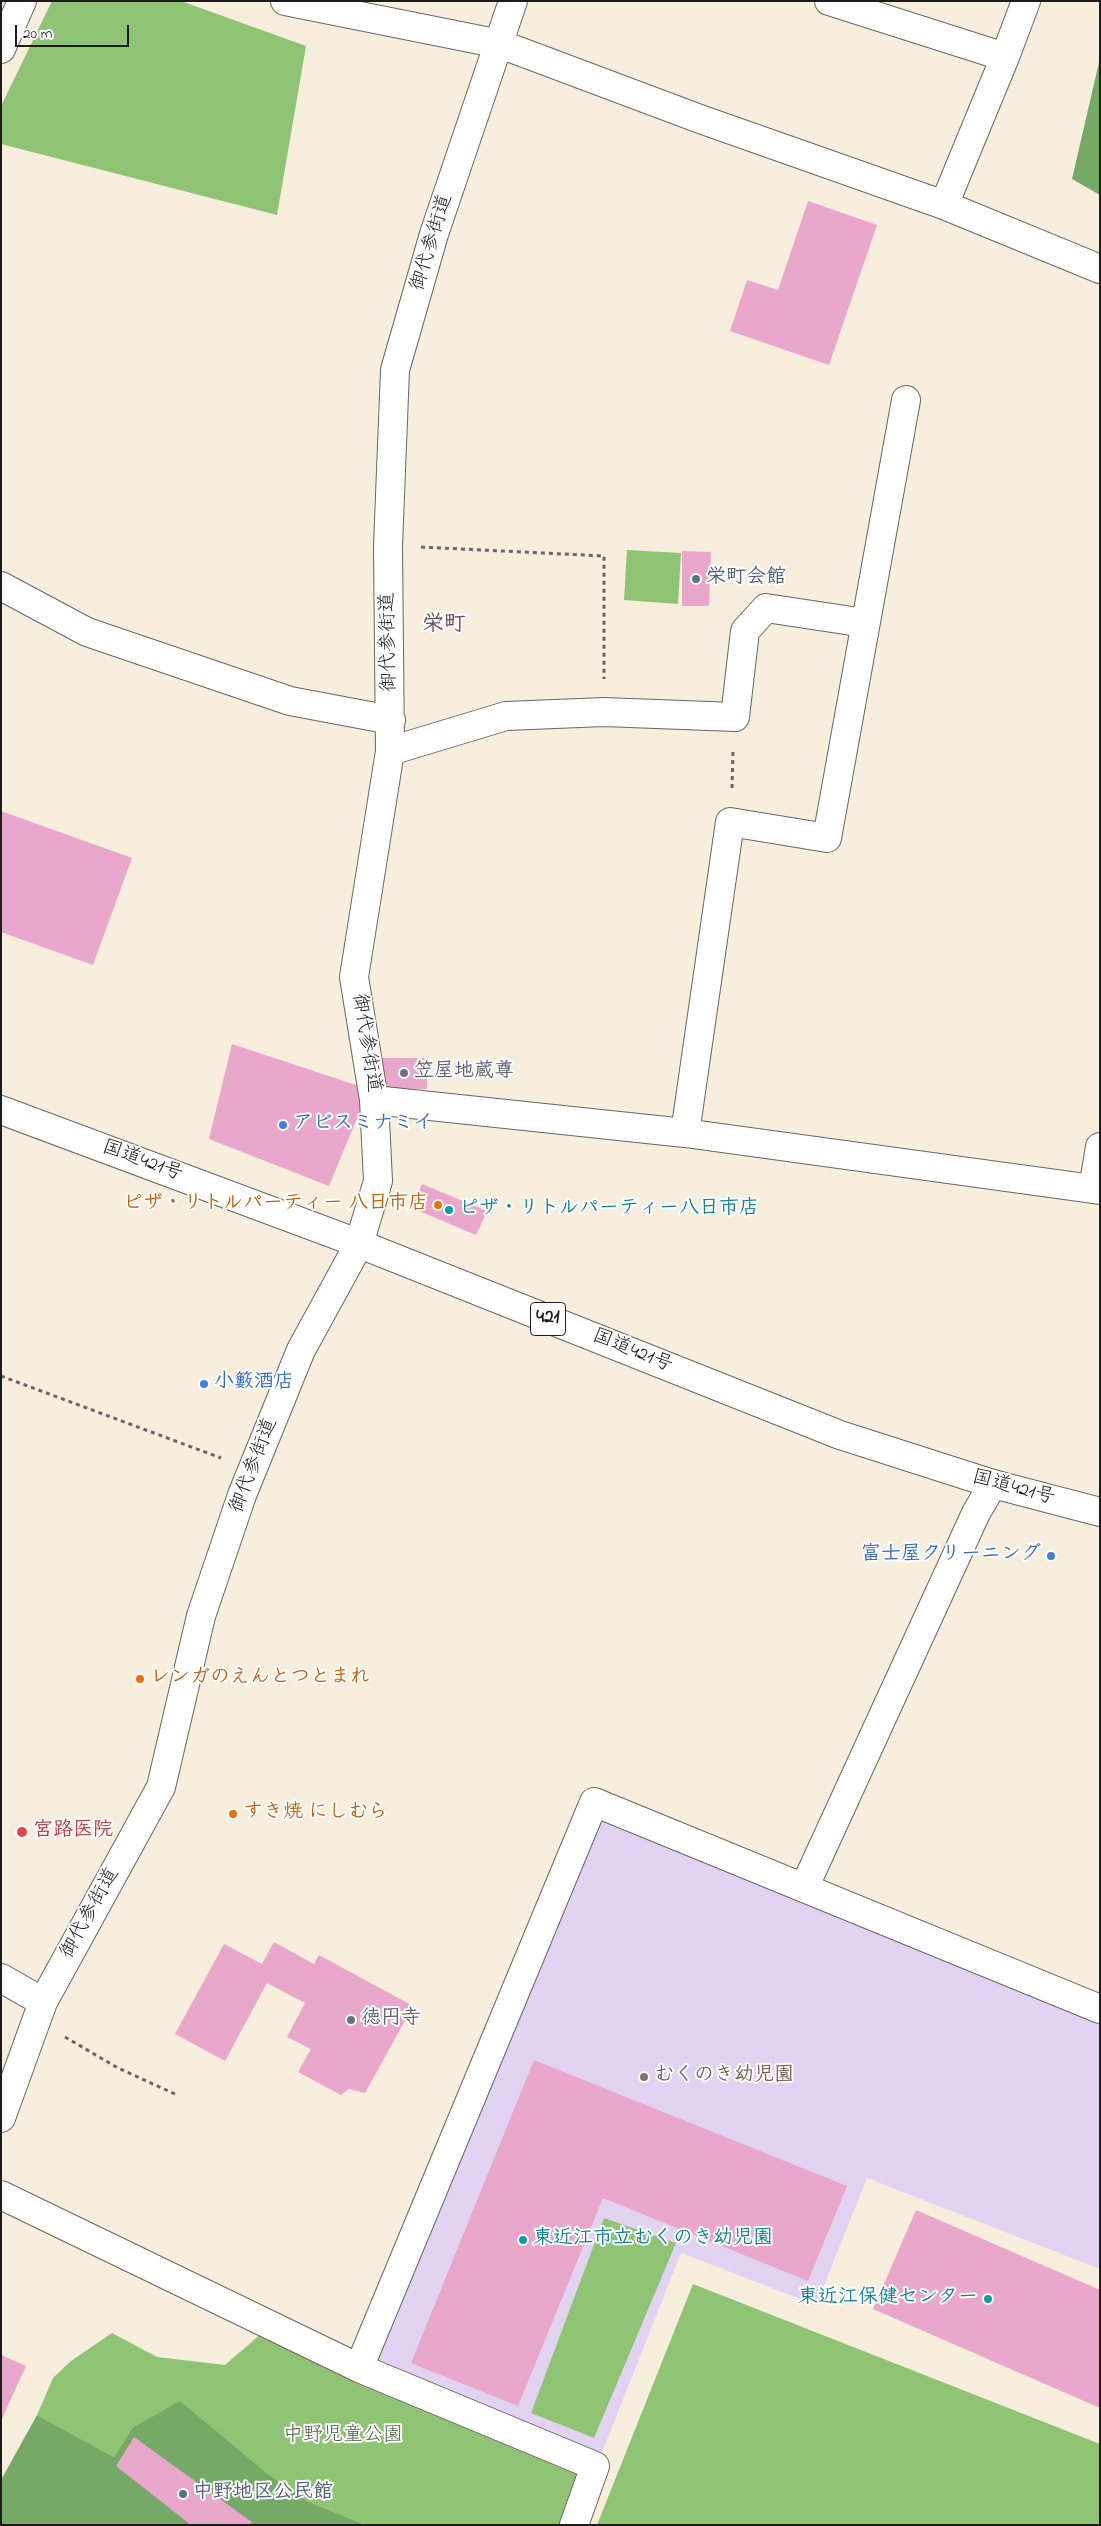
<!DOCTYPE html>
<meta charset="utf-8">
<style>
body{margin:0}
#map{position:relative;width:1101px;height:2526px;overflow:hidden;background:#f7eedd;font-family:"Indie Flower",sans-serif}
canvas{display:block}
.frame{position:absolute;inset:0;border:2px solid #1c1c1c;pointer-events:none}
.scale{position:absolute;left:15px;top:25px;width:114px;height:22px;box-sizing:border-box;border:2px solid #1c1c1c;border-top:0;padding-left:6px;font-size:15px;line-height:18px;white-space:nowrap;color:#1c1c1c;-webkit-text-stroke:4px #fff;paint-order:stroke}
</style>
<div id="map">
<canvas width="1101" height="2526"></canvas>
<div class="frame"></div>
<div class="scale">20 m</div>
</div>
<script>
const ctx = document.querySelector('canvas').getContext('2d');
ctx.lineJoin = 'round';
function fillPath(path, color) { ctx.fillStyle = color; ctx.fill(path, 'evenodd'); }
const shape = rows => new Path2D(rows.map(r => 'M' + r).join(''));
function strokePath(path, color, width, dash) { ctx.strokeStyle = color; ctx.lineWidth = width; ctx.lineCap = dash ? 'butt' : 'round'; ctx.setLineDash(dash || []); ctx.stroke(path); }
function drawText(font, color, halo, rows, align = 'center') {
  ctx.font = font + ' "Indie Flower","Klee One",sans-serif'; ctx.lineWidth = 4; ctx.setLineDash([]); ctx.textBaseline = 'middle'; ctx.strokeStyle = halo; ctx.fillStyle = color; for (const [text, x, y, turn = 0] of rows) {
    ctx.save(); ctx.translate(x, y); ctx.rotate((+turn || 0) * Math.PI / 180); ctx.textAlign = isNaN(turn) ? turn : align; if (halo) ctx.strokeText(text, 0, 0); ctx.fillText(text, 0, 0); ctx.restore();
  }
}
fillPath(shape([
 [593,1812,1100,2021,1100,2269,867,2178,816,2305,681,2253,601,2455,374,2366]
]), '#e3d3f2');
fillPath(shape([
 [52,1,181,1,306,46,277,215,1,144,1,106],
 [627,550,681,553,678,604,624,600],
 [604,2218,676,2243,594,2438,531,2413],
 [693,2284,1100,2444,1100,2525,597,2525],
 [270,2326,595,2466,574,2525,366,2525,307,2501,264,2471,132,2428,114,2457,37,2415,53,2378,71,2361,112,2333,157,2357,225,2365]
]), '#90c475');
fillPath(shape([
 [1100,58,1100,195,1072,179],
 [180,2401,264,2471,307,2501,366,2525,1,2525,1,2480,37,2415,114,2457,132,2428]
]), '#74aa66');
fillPath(shape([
 [808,201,877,225,829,365,730,331,747,280,778,290],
 [682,551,711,552,709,606,682,606],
 [1,811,132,858,93,965,1,932],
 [232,1044,359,1086,360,1111,329,1186,209,1139],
 [381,1058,427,1058,427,1089,381,1089],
 [422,1184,487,1211,476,1235,412,1208],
 [274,1942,314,1964,319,1955,413,2006,365,2093,349,2089,341,2095,298,2072,311,2049,287,2037,305,2003,267,1983,225,2061,175,2034,224,1944,262,1964],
 [534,2060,847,2186,808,2281,603,2198,518,2406,411,2363],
 [916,2210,1100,2290,1100,2408,873,2309],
 [1,2355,26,2366,1,2421],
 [134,2437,252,2522,250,2525,191,2525,116,2466]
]), '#e8a7cb');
const minor = shape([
 [285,1,500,44,700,119,944,205,1100,269],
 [829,1,1005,57],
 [1,49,22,1],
 [944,205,1005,57,1026,1],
 [1,586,87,632,290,701,391,720],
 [390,751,506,716,604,712,735,717,745,631,766,608,865,623],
 [374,1100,685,1133,1100,1190],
 [685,1133,730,822,827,838,906,400],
 [1093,1189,1100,1147],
 [804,1888,976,1513,993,1484],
 [1,1978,43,2002],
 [1,2118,43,2002,161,1787,201,1616,242,1495,301,1350,359,1244,378,1181,374,1100,354,977,390,751,388,546,395,370,434,234,513,1],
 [1,2195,359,2368,595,2466,574,2525],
 [359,2368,594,1802,1100,2009]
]);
const highway = shape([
 [1,1110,347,1239,840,1435,993,1484,1100,1512]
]);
strokePath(minor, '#696660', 30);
strokePath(highway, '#696660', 30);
strokePath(shape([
 [421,547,604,556,604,679],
 [732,788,733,750],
 [1,1376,221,1458],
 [65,2037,118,2068,175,2094]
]), '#696660', 3, [4, 4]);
strokePath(minor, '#fff', 28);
strokePath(highway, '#fff', 28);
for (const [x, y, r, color] of [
 [696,579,5,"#5c6f8a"],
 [404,1073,5,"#6b7280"],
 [283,1125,5,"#3f7fe0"],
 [438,1205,5,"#e8710a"],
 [449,1210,5,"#0f9aa8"],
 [204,1384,5,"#3f7fe0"],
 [1051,1556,5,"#3f7fe0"],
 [140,1679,5,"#e8710a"],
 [233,1814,5,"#e8710a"],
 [22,1832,6,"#e0444e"],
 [351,2020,5,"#6b7280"],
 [644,2077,5,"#8d6e63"],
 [523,2240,5,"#0f9aa8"],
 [988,2299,5,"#0f9aa8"],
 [183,2494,5,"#5c6f8a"]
]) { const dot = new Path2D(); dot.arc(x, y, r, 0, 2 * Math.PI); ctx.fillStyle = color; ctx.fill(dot); strokePath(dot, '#fff', 2); }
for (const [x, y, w] of [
 [548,1319,35]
]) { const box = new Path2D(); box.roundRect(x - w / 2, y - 16.5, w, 33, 4); ctx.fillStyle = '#fff'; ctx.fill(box); strokePath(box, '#1c1c1c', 1); }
drawText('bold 19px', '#1c1c1c', null, [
 ["421",548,1319]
]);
drawText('20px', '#1c1c1c', '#fff', [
 ["御代参街道",433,243,-73],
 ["御代参街道",390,642,-91],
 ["御代参街道",365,1043,81],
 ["国道421号",142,1162,20],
 ["国道421号",632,1352,22],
 ["御代参街道",255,1466,-69],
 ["国道421号",1013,1489,15],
 ["御代参街道",91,1914,-61]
]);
drawText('bold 20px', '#4e5e75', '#fff', [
 ["栄町会館",706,579],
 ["中野地区公民館",193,2494]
], 'left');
drawText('bold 20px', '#5b616d', '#fff', [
 ["笠屋地蔵尊",414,1073],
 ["徳円寺",361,2020]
], 'left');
drawText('bold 20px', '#366cbe', '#fff', [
 ["アビスミナミイ",293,1125],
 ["小籔酒店",214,1384],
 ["富士屋クリーニング",1041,1556,"right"]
], 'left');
drawText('bold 20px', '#c56008', '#fff', [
 ["ピザ・リトルパーティー 八日市店",428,1205,"right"],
 ["レンガのえんとつとまれ",150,1679],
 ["すき焼 にしむら",243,1814]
], 'left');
drawText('bold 20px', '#0d838f', '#fff', [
 ["ピザ・リトルパーティー八日市店",459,1210],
 ["東近江市立むくのき幼児園",533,2240],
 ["東近江保健センター",978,2299,"right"]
], 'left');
drawText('bold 20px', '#be3a42', '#fff', [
 ["宮路医院",33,1832]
], 'left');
drawText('bold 20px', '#785e54', '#fff', [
 ["むくのき幼児園",654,2077]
], 'left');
drawText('20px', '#4a5f40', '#fff', [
 ["中野児童公園",343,2437]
]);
drawText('bold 22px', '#634d59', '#fff', [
 ["栄町",444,626]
]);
</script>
